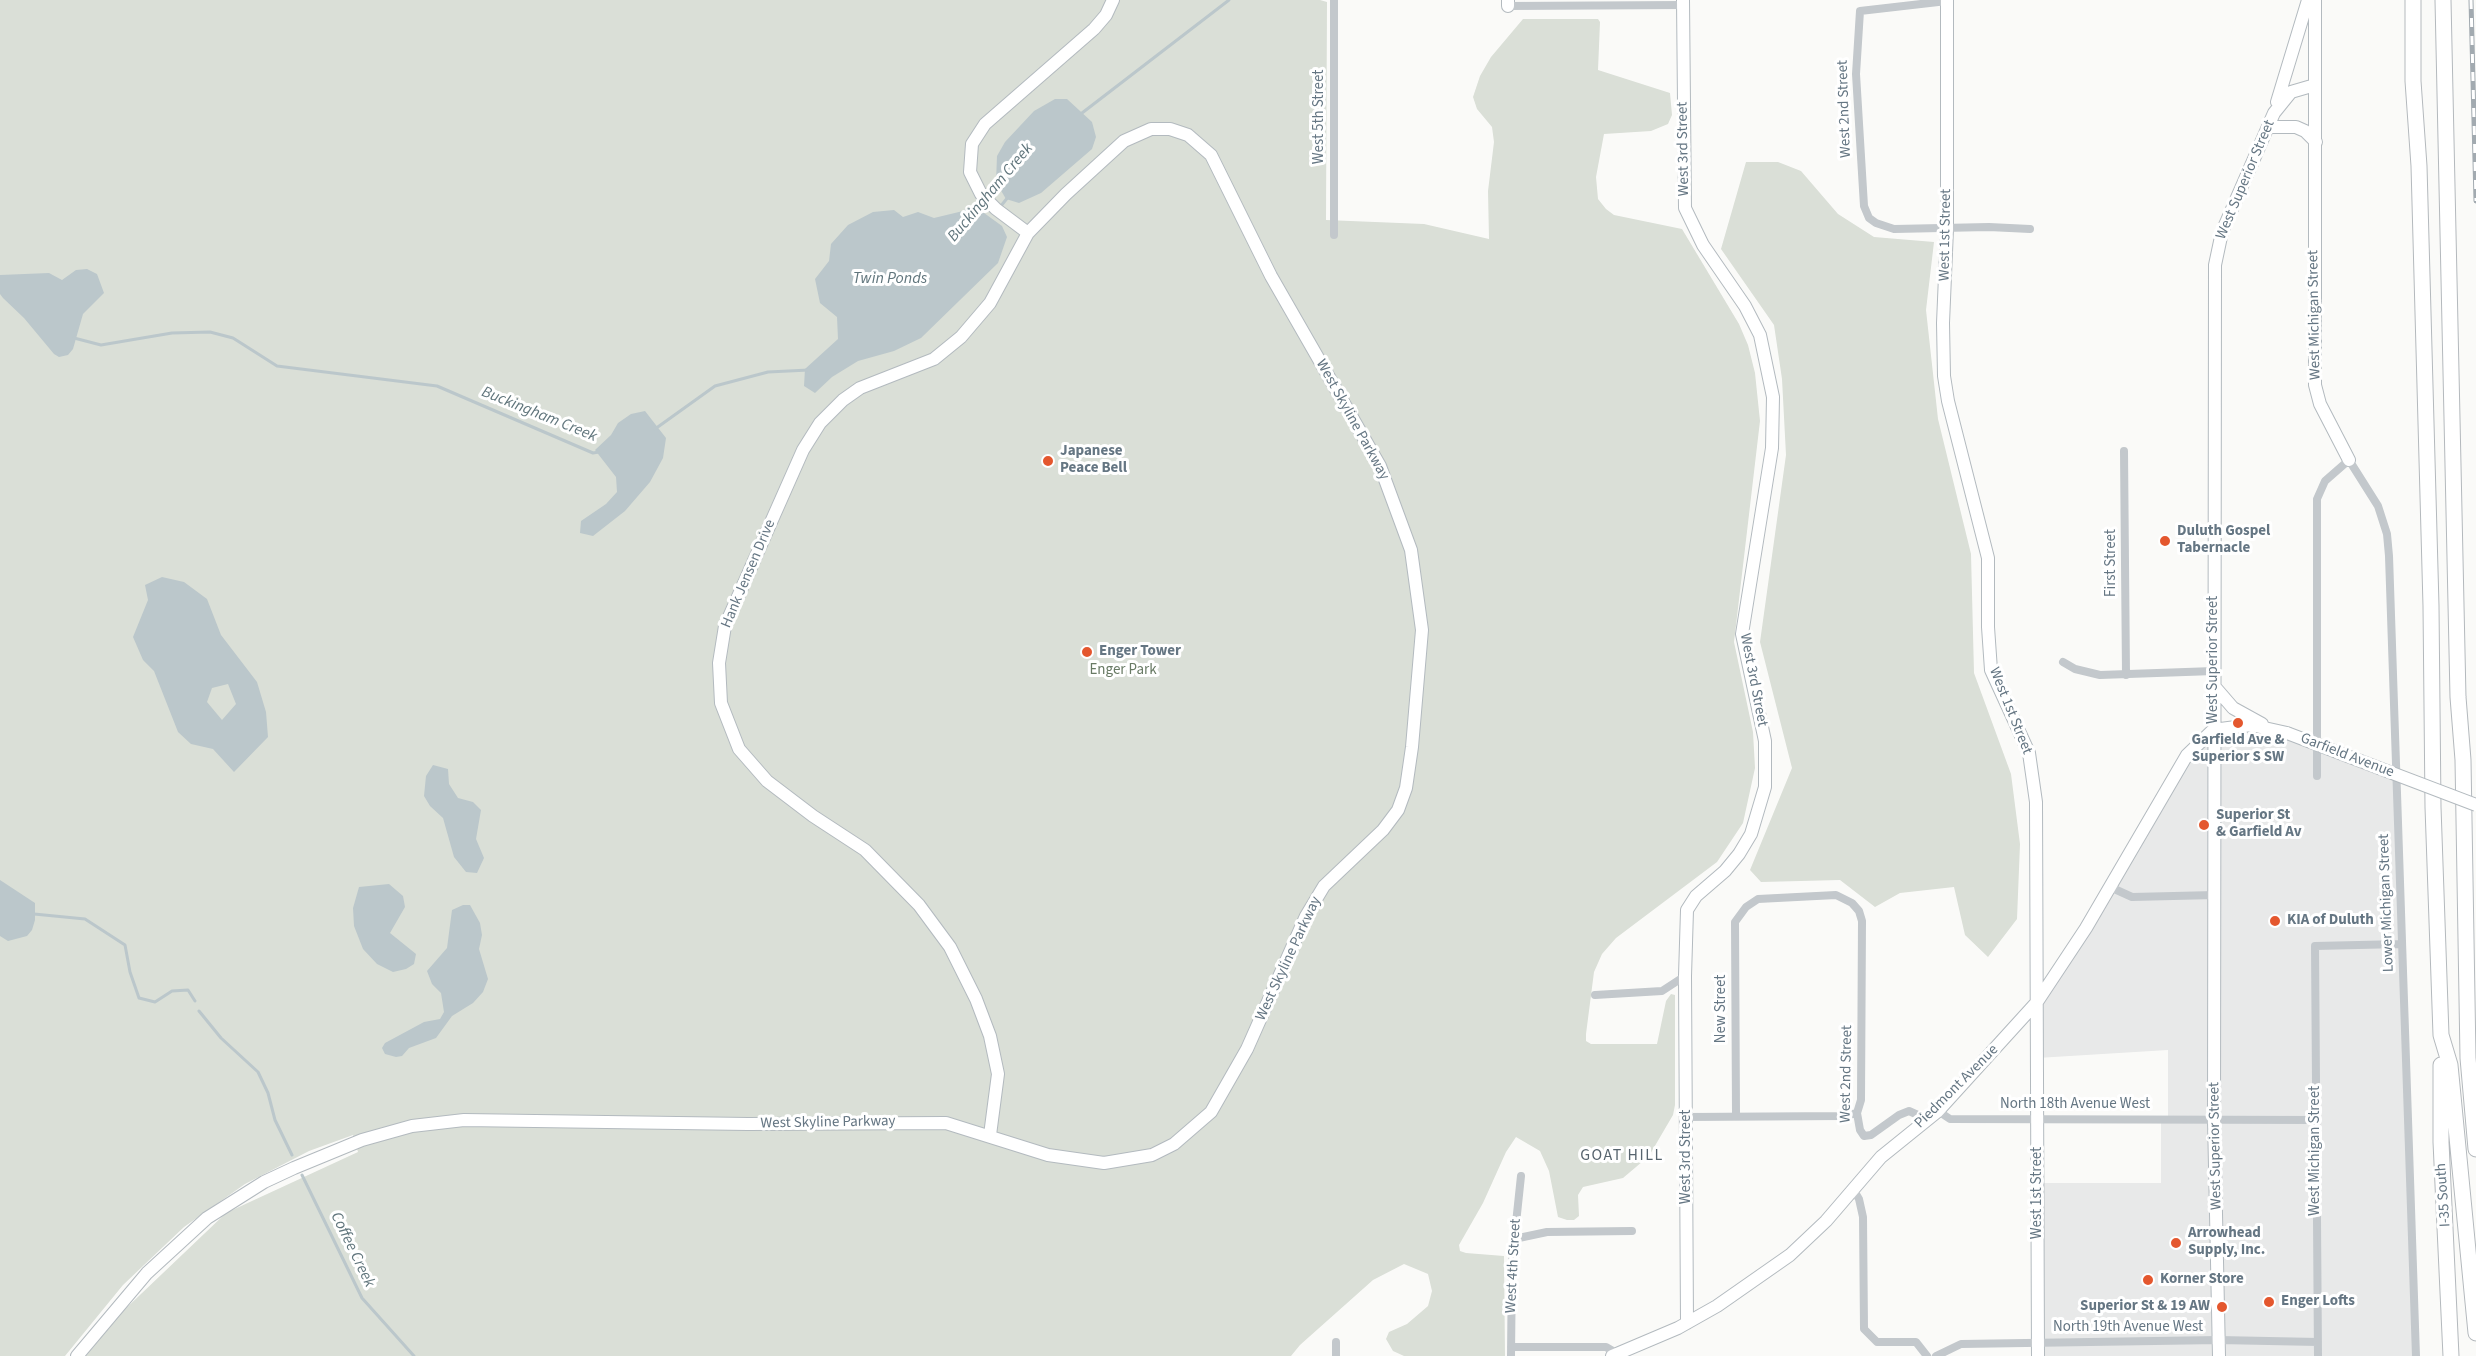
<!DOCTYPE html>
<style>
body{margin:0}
canvas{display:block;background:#fafaf8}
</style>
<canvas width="2476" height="1356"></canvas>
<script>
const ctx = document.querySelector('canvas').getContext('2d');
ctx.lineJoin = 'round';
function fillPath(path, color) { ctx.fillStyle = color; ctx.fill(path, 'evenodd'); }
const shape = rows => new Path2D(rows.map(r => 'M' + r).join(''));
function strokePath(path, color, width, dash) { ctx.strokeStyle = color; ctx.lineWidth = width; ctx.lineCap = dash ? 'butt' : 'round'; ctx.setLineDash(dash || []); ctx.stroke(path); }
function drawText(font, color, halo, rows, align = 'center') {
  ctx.font = font + ' "Source Sans 3",sans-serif'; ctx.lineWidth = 6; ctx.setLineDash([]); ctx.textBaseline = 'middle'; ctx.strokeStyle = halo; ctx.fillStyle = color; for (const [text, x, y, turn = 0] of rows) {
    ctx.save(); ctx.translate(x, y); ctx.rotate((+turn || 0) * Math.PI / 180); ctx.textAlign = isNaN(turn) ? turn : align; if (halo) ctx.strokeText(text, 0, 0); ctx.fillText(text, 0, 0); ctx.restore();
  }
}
fillPath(shape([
 [2251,725,2397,771,2415,1356,2038,1356,2038,1183,2161,1183,2161,1118,2168,1118,2168,1050,2037,1058,2037,1002,2187,755,2213,730]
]), '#e8e9e9');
fillPath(shape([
 [0,0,1320,0,1327,2,1326,220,1424,224,1489,239,1488,191,1494,142,1492,127,1477,109,1473,97,1480,76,1491,57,1523,19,1598,19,1600,22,1598,70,1670,93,1672,115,1668,124,1651,131,1604,134,1596,177,1598,199,1606,209,1614,215,1682,229,1739,324,1748,345,1755,373,1760,421,1734,642,1753,732,1755,768,1743,823,1717,862,1616,938,1602,954,1594,972,1586,1034,1586,1041,1591,1044,1657,1044,1666,1001,1671,994,1675,995,1675,1105,1673,1115,1649,1156,1623,1178,1583,1187,1578,1195,1579,1216,1574,1220,1567,1220,1558,1217,1549,1171,1540,1151,1516,1137,1506,1152,1483,1203,1459,1245,1460,1251,1466,1253,1504,1256,1505,1356,1404,1356,1393,1351,1386,1339,1389,1332,1407,1324,1428,1306,1432,1291,1428,1274,1404,1264,1373,1280,1300,1345,1291,1356,84,1356,99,1334,226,1213,358,1152,353,1135,309,1151,245,1184,184,1227,123,1285,65,1356,0,1356],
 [1746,162,1778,162,1801,171,1838,214,1874,237,1934,242,1926,310,1938,419,1971,554,1974,673,2011,774,2020,844,2017,919,1988,957,1965,935,1954,887,1900,893,1875,907,1840,880,1761,882,1750,870,1792,768,1760,642,1786,455,1782,379,1774,325,1721,249]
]), '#dadfd7');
fillPath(shape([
 [1055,99,1067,99,1092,122,1096,137,1092,149,1041,193,1019,203,1006,199,996,182,997,156,1005,142,1034,111],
 [973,205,1002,226,1007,237,998,263,921,338,894,351,858,361,832,377,815,393,804,386,805,369,838,339,837,317,820,303,815,279,829,261,831,244,848,225,873,212,894,210,903,217,918,212,934,218,963,211],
 [87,269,97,274,104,293,83,314,73,349,68,355,59,357,54,354,24,318,3,298,0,294,0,275,49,273,62,280,76,270],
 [645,411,666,438,663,458,650,482,625,511,593,536,580,533,581,521,606,504,617,492,616,477,595,450,611,435,618,423,631,414],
 [162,577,184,582,207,599,221,635,257,682,266,712,268,737,234,772,213,749,191,744,178,732,154,671,143,660,133,637,148,600,145,585],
 [228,684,236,704,222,720,207,702,212,688],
 [433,765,448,769,449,784,458,798,473,802,481,810,476,839,484,858,477,873,466,872,454,857,443,818,430,806,424,796,426,776],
 [0,880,35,903,35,920,32,930,27,936,8,941,0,936],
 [389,884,403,896,405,907,390,933,416,954,414,964,406,969,393,972,377,964,363,949,354,926,353,908,359,887],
 [463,905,470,905,480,923,482,935,479,949,488,979,483,992,473,1003,452,1016,436,1038,409,1048,402,1056,396,1057,385,1054,382,1048,385,1043,424,1022,440,1019,444,1012,441,993,432,984,427,971,447,948,452,910]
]), '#bbc7cb');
strokePath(shape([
 [1082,113,1229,0],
 [1000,207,1009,196],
 [74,338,101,345,172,333,210,332,233,338,277,366,437,386,593,453,599,452],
 [655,429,715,386,768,372,809,370],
 [34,914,85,919,125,945,130,972,139,998,155,1002,172,991,188,990,195,1001],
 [199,1011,221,1038,258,1072,268,1093,275,1120,292,1155],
 [302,1175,362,1298,414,1356]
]), '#bbc7cb', 3);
const secondary = shape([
 [1683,0,1685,208,1703,245,1745,306,1760,335,1773,397,1772,448,1742,634,1765,741,1765,787,1751,834,1739,854,1725,871,1696,896,1687,910,1685,976,1687,1323],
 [1947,0,1947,229,1943,323,1944,376,1948,401,1988,558,1988,627,1991,670,2029,753,2036,802,2038,1356],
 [2315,0,2315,385,2320,404,2349,460],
 [1508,6,1508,0],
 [2277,102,2308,0],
 [2268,127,2296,127,2305,131,2316,142],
 [1028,233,996,209,981,194,970,172,972,144,985,124,1094,29,1106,15,1113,0],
 [2214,686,2233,708,2262,724],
 [2213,730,2251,725,2287,733],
 [77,1356,147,1273,207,1218,264,1182,294,1168,362,1140,412,1126,464,1120,748,1124,946,1123,1048,1155,1104,1163,1152,1155,1174,1144,1211,1112,1247,1049,1306,916,1324,886,1383,830,1398,810,1406,788,1412,747,1422,630,1411,550,1380,466,1271,276,1211,155,1188,135,1170,129,1151,129,1124,141,1066,194,1028,233,990,303,961,337,934,359,860,388,843,400,820,423,803,450,725,626,719,663,721,703,739,749,767,781,813,816,865,850,919,905,950,947,976,999,990,1036,998,1074,990,1135],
 [1612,1356,1678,1328,1717,1306,1790,1255,1826,1221,1881,1157,1938,1111,2037,1002,2086,928,2187,755,2213,730],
 [2219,1356,2214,1119,2215,265,2222,232,2274,113,2291,92,2315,85]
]);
const highway = shape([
 [2413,0,2413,81,2419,166,2431,606,2433,807,2441,1035,2450,1065,2476,1333],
 [2443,0,2458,697,2463,760,2468,1058,2476,1149],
 [2441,1065,2441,1142,2451,1356]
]);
strokePath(secondary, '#b3babf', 14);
strokePath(highway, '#b4b9bd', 17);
strokePath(shape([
 [1947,1,1860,11,1856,74,1864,206,1869,218,1876,223,1894,229,1989,227,2030,229],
 [1508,6,1683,5],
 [1334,235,1334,0],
 [2124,451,2126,675],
 [2063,662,2075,669,2100,675,2214,671],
 [2317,776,2317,499,2325,481,2349,460,2378,506,2387,534,2389,556,2416,1356],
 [2110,887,2132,897,2215,895],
 [1595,995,1662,991,1685,976],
 [1938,1111,1950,1119,2316,1120],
 [1736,1115,1735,922,1746,907,1758,899,1836,895,1852,903,1859,911,1862,921,1861,1100,1857,1113,1860,1130,1864,1136,1871,1135,1899,1115,1909,1111,1929,1120],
 [1687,1117,1844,1116,1857,1113],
 [1853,1189,1859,1199,1863,1217,1864,1329,1877,1342,1916,1342,1927,1356],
 [1514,1239,1547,1232,1632,1231],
 [1511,1347,1606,1347,1618,1354],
 [1336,1356,1336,1342],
 [1511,1356,1512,1261,1521,1176],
 [1936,1356,1961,1344,2219,1340,2318,1342],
 [2318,1356,2315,946,2402,944]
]), '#c3c8cc', 8);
strokePath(secondary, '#fff', 12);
strokePath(highway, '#fff', 15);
const rail = shape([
 [2471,0,2476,201]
]);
strokePath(rail, '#a2aab0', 5);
strokePath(rail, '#fff', 3, [9]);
const secondaryBridge = shape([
 [2287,733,2476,805]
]);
strokePath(secondaryBridge, '#b3babf', 14, []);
strokePath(secondaryBridge, '#fff', 12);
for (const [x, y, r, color] of [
 [1048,461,6,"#e4572e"],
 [2165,541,6,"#e4572e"],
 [1087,652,6,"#e4572e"],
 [2238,723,6,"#e4572e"],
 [2204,825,6,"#e4572e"],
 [2275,921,6,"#e4572e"],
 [2176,1243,6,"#e4572e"],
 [2148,1280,6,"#e4572e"],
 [2269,1302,6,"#e4572e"],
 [2222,1307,6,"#e4572e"]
]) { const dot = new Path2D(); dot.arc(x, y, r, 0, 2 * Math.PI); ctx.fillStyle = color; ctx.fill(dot); strokePath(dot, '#fff', 2); }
drawText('15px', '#657683', '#fff', [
 ["West 2nd Street",1845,109,-92],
 ["West 5th Street",1320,117,-90],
 ["West 3rd Street",1684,149,-91],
 ["West Superior Street",2246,180,-67],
 ["West 1st Street",1946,235,-89],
 ["West Michigan Street",2315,315,-91],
 ["West Skyline Parkway",1352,420,61],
 ["First Street",2112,563,-90],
 ["Hank Jensen Drive",749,574,-67],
 ["West Superior Street",2214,660,-90],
 ["West 3rd Street",1753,680,79],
 ["West 1st Street",2010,711,68],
 ["Garfield Avenue",2347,756,21],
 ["Lower Michigan Street",2387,903,-92],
 ["West Skyline Parkway",1289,959,-65],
 ["New Street",1722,1009,-90],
 ["West 2nd Street",1847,1074,-89],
 ["Piedmont Avenue",1957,1087,-45],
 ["North 18th Avenue West",2075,1105],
 ["West Skyline Parkway",828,1123,-1],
 ["West Superior Street",2216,1146,-91],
 ["West Michigan Street",2316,1151,-90],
 ["West 3rd Street",1687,1157,-90],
 ["West 1st Street",2038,1193,-90],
 ["I-35 South",2444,1195,-94],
 ["West 4th Street",1514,1266,-87],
 ["North 19th Avenue West",2128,1328]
]);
drawText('bold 15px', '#657683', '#fff', [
 ["Japanese",1060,452],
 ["Peace Bell",1060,469],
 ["Duluth Gospel",2177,532],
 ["Tabernacle",2177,549],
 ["Enger Tower",1099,652],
 ["Garfield Ave &",2238,741,"center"],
 ["Superior S SW",2238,758,"center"],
 ["Superior St",2216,816],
 ["& Garfield Av",2216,833],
 ["KIA of Duluth",2287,921],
 ["Arrowhead",2188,1234],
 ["Supply, Inc.",2188,1251],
 ["Korner Store",2160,1280],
 ["Enger Lofts",2281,1302],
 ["Superior St & 19 AW",2210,1307,"right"]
], 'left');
drawText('15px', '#687a64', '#fff', [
 ["Enger Park",1123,671]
]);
drawText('italic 16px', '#60757c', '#fff', [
 ["Buckingham Creek",991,193,-50],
 ["Twin Ponds",890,279],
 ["Buckingham Creek",539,415,22],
 ["Coffee Creek",352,1250,64]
]);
ctx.letterSpacing = '1.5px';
drawText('16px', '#57646e', '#fff', [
 ["GOAT HILL",1622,1156]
]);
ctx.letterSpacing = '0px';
</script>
